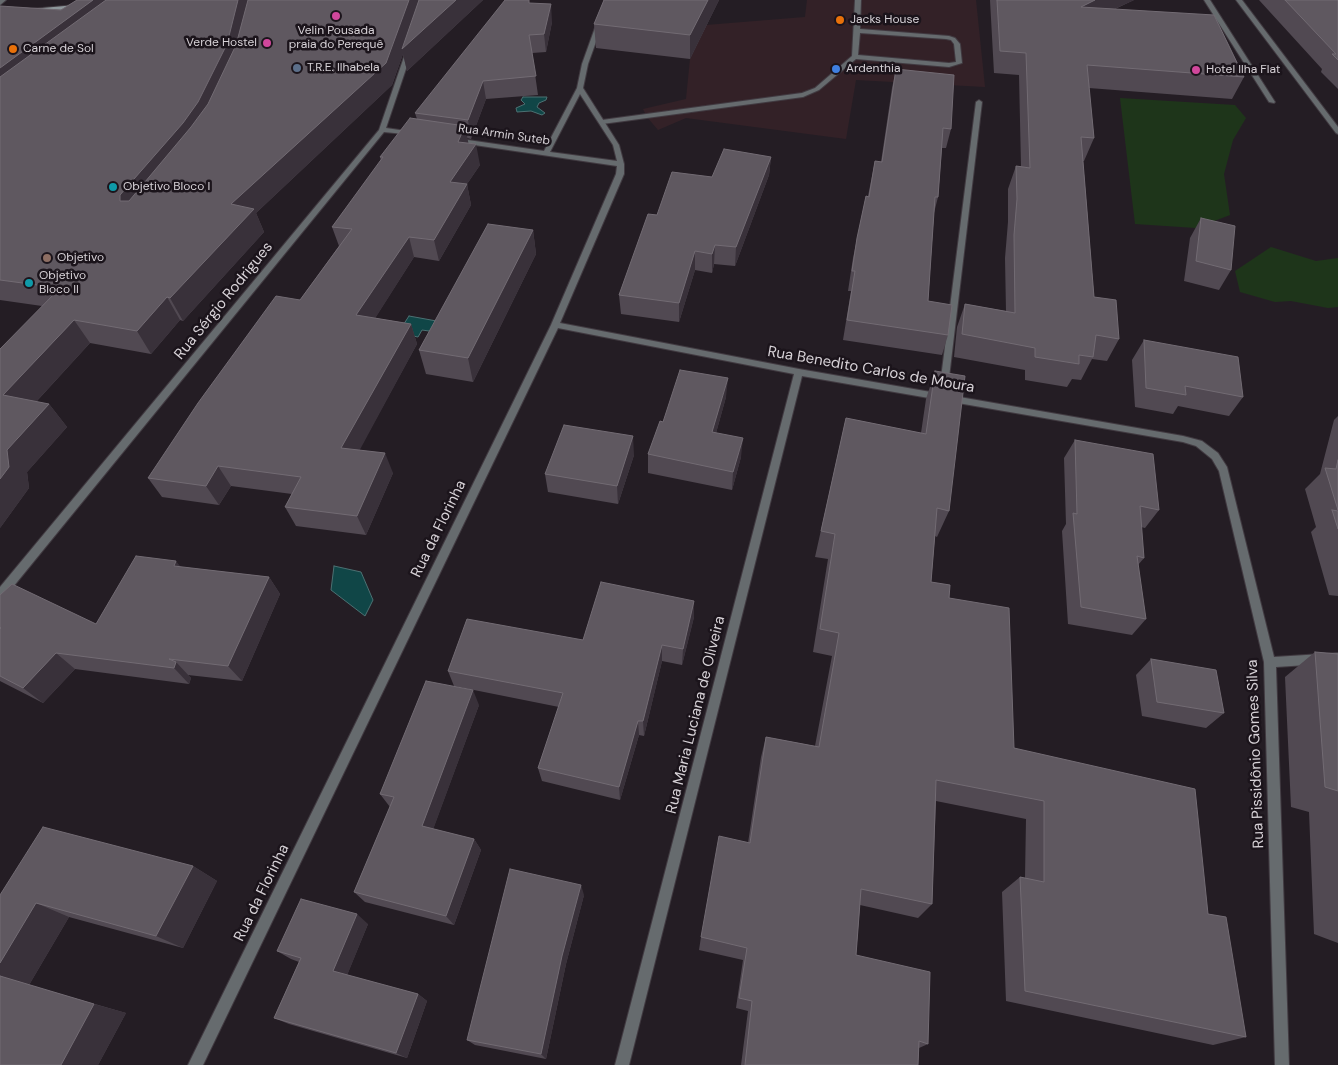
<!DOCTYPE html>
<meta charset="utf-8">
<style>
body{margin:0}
canvas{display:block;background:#241d24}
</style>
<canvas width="1338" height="1065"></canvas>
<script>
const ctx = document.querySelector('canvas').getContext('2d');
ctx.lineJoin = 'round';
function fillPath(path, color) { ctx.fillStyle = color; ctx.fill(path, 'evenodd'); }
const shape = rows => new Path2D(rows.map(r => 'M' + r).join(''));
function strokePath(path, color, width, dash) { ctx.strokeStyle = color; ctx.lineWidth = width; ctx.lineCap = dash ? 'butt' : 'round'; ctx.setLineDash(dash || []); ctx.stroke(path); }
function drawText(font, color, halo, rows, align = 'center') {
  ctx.font = font + ' "DM Sans",sans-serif'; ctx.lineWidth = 5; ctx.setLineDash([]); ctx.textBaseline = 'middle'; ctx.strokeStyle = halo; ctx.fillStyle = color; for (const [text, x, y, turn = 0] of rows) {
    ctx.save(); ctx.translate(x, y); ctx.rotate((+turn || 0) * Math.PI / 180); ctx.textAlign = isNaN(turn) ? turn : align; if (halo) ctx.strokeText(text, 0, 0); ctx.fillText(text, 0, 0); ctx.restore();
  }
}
fillPath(shape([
 [807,0,976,0,985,87,856,80,846,139,686,118,658,130,647,117,643,109,686,99,690,59,706,25,805,17]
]), '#332127');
fillPath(shape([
 [1120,98,1235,105,1246,118,1233,140,1224,174,1230,215,1196,228,1135,224],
 [1271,247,1316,261,1338,258,1338,307,1328,308,1291,301,1275,302,1240,292,1235,271]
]), '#1e351a');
const water = shape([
 [523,97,547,97,546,100,539,103,537,107,545,113,542,115,531,111,517,112,516,108,525,104,521,100,523,97],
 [409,316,442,322,436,332,422,330,418,337,398,333,409,316],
 [334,566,361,572,373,600,365,616,331,590,334,566]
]);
fillPath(water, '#104647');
strokePath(water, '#4c7072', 1);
const lane = shape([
 [855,0,861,0,860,29,949,36,955,38,960,44,962,63,949,67,856,59,819,90,803,97,602,124,599,122,602,120,802,93,815,88,852,56,855,0],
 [860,33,946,39,951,40,954,44,956,62,949,63,858,55,860,33],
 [1204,0,1210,0,1275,102,1274,103,1269,102,1204,0]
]);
const street = shape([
 [0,0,6,0,0,5,0,0],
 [605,0,611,0,588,64,583,88,619,145,624,164,624,174,560,323,799,369,1183,436,1202,441,1218,453,1227,467,1274,657,1338,653,1338,663,1276,667,1289,1065,1275,1065,1264,662,1219,471,1212,459,1196,446,1183,442,802,376,629,1065,615,1065,794,374,558,328,203,1065,188,1065,551,325,616,174,617,166,454,142,451,140,454,138,544,151,577,88,582,64,605,0],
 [580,94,613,145,617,161,550,152,580,94],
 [1236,0,1242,0,1338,127,1338,134,1336,133,1236,0],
 [409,49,412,51,386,128,413,132,416,134,415,135,384,132,4,598,0,599,0,587,379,130,406,51,409,49],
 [979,100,982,102,948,386,944,389,940,386,976,102,979,100]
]);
const secondary = shape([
 [76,5,78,6,78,8,31,13,28,11,31,9,76,5]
]);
strokePath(lane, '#413a41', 2);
strokePath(street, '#413a41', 2);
strokePath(secondary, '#413a41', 2);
fillPath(lane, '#666b6e');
fillPath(street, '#666b6e');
fillPath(secondary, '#8e979b');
fillPath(shape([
 [77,0,483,0,407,71,403,54,392,85,256,213,264,232,183,321,180,320,151,354,90,343,36,402,49,404,67,427,27,472,29,488,0,528,42,306,0,300,0,6,61,10],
 [604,0,719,0,690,59,596,48,594,24],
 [990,0,1134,0,1115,9,1244,77,1232,99,1089,88,1094,138,1084,161,1083,161,1094,297,1119,339,1107,361,1092,359,1081,380,1072,379,1067,387,1025,380,1025,370,954,357,957,327,965,304,1006,311,1005,258,1008,222,1008,189,1016,166,1021,166,1019,75,994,73],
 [1259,0,1337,0,1338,1,1338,89,1321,72,1322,69],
 [532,3,552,22,546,52,532,53,538,95,486,99,471,139,467,138,468,143,480,165,467,184,471,205,439,261,414,257,375,318,411,324,417,344,359,450,393,473,366,535,296,526,285,507,292,494,231,486,219,505,162,497,148,478,300,300,339,246,332,227,381,161,380,157,417,119,415,113],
 [896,69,951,129,946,148,942,148,938,197,934,213,928,301,948,335,942,355,843,340,851,291,848,291,853,258,866,196,868,196,875,161,881,162,892,88],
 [771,157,769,175,735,266,714,264,712,273,695,270,679,322,621,314,619,295,657,215,712,177],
 [1201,218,1231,270,1219,290,1184,281,1190,238],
 [533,230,536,254,473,382,426,374,419,350],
 [1144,340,1243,397,1229,416,1178,406,1173,414,1135,407,1132,360],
 [935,371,949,511,937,537,935,536,931,582,949,598,1014,748,1208,914,1246,1037,1213,1045,1006,1001,1002,892,1020,877,1025,878,1026,819,936,801,932,904,918,918,860,905,856,955,928,1044,919,1048,918,1065,741,1065,748,1011,736,1008,743,960,699,950,701,937,748,843,761,757,766,737,815,746,832,656,813,652,828,559,815,557,846,418,921,433,926,399],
 [726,397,716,433,741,457,732,490,648,473,648,454,663,422],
 [1338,416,1338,596,1329,595,1311,532,1316,527,1305,489,1320,474,1334,420],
 [1075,440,1159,510,1145,528,1141,527,1144,558,1138,565,1146,619,1132,635,1068,624,1062,531,1066,524,1064,458],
 [634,455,618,504,548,492,545,474],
 [181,567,269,577,280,594,242,681,188,675,191,678,189,684,75,669,43,703,0,681,0,595,96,624],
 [694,601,694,617,682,665,662,661,644,736,639,735,620,800,542,781,538,768,559,707,454,686,448,671,583,640],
 [1315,652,1338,654,1338,943,1314,934,1309,812,1291,807,1285,677],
 [1151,659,1224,713,1206,728,1142,716,1136,675],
 [479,705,433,829,474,839,481,850,454,925,365,902,354,892,390,807,380,794],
 [193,866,217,881,183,948,69,917,29,985,126,1013,98,1065,0,1065,0,895],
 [584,895,566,964,546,1059,475,1045,467,1040],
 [368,924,347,975,418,994,427,1001,407,1058,289,1024,274,1018,299,962,291,959,277,951]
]), '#514952');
fillPath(shape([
 [93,0,115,0,0,101,0,68],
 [238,0,251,0,235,66,133,218,120,201,120,195],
 [409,0,483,0,407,71,403,54,392,85,256,213,264,232,183,321,170,298,231,204],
 [708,0,719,0,690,59,690,35],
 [1095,0,1134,0,1073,28,1081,7],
 [551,4,552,22,546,52,544,34],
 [483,81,486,99,471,139,468,120],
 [465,126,469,146,458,142],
 [476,144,480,165,454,203,450,182],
 [771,157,769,175,735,266,736,247],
 [467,184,471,205,439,261,434,240],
 [533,230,536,254,473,382,468,358],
 [409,237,414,257,364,336,356,315],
 [715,245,714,264,712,273,712,254],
 [695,251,695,270,679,322,679,303],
 [167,297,180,320,151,354,137,331],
 [74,320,90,343,22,417,3,395],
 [411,324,417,344,350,468,341,448],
 [728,378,726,397,711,451,712,432],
 [49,404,67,427,27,472,29,488,0,528,0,479,7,450],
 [633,436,634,455,618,504,617,486],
 [743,438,741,457,732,490,733,472],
 [385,453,393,473,366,535,357,516],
 [218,466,231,486,219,505,206,486],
 [176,561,190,579,174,566],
 [269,577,280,594,242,681,228,666],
 [694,601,694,617,682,665,683,649],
 [662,645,662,661,644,736,643,721],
 [56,653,75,669,43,703,23,688],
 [176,662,191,678,189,684,174,668],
 [473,690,479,705,430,838,422,826],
 [638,721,639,735,620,800,619,787],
 [474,839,481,850,454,925,446,916],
 [193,866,217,881,183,948,156,936],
 [581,885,584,895,566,964,546,1059,541,1054,562,956],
 [36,903,69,917,29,985,0,976,0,963],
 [357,914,368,924,346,978,333,971],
 [418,994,427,1001,407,1058,396,1053],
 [94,1004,126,1013,98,1065,61,1065]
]), '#39313a');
const building = shape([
 [77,0,93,0,0,68,0,6,61,10,77,0],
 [106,0,238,0,227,44,198,102,183,123,120,195,120,201,129,201,191,127,208,104,236,45,248,0,409,0,386,63,231,204,254,209,170,298,167,297,137,331,74,320,3,395,49,404,7,450,9,467,0,479,0,349,60,288,0,280,0,77,106,0],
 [419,0,456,0,402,49,419,0],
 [505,0,529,0,529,3,551,4,544,34,529,35,536,76,483,81,468,120,415,113,505,0],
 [604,0,708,0,690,35,594,24,604,0],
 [997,0,1095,0,1081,7,1214,15,1244,77,1087,65,1094,138,1081,137,1094,297,1116,300,1119,339,1096,335,1093,357,1079,355,1079,364,1035,357,1035,348,962,334,965,304,1015,313,1014,235,1017,199,1016,166,1030,168,1026,53,1000,51,997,0],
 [1285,0,1337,0,1338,1,1338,60,1332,54,1336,54,1285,0],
 [896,69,954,75,951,129,943,128,938,197,935,197,928,301,952,305,948,335,847,320,855,271,852,271,857,238,866,196,869,197,875,161,882,162,896,69],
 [410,118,465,126,458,142,476,144,450,182,467,184,434,240,409,237,356,315,411,324,341,448,385,453,357,516,285,507,301,477,218,466,206,486,148,478,198,403,276,296,300,300,352,229,332,227,383,157,380,157,410,118],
 [724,149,771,157,736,247,715,245,712,254,695,251,679,303,619,295,648,214,657,215,672,172,712,177,724,149],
 [1201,218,1235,226,1231,270,1196,261,1201,218],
 [488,224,533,230,468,358,419,350,488,224],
 [1144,340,1238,357,1243,397,1185,386,1186,395,1146,388,1144,340],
 [680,370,728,378,712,432,743,438,733,472,648,454,660,421,663,422,680,370],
 [935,371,965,376,949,511,937,508,931,582,950,585,949,598,1009,608,1014,748,1195,789,1208,914,1226,917,1246,1037,1025,991,1020,877,1044,882,1044,801,936,780,932,904,861,889,856,955,930,972,928,1044,919,1041,918,1065,745,1065,752,1001,739,998,747,948,701,937,719,836,750,843,766,737,819,747,839,633,820,629,835,534,821,531,846,418,926,434,935,371],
 [564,425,633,436,617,486,545,474,564,425],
 [1075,440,1153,454,1159,510,1140,506,1144,558,1137,556,1146,619,1081,607,1073,513,1077,514,1075,440],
 [1338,460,1338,510,1325,468,1336,469,1338,460],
 [1332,510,1338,511,1338,529,1332,510],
 [136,556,176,561,174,566,269,577,228,666,169,659,176,662,174,668,56,653,23,688,0,676,0,629,1,628,0,627,0,595,12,584,96,624,136,556],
 [601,582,694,601,683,649,662,645,643,721,638,721,619,787,538,768,563,693,448,671,467,619,583,640,601,582],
 [1315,652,1338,654,1338,791,1325,787,1315,652],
 [1151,659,1216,670,1224,713,1157,702,1151,659],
 [426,681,473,690,422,826,474,839,446,916,354,892,394,797,380,794,426,681],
 [43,827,193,866,156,936,36,903,0,963,0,895,43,827],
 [510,869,581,885,562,956,541,1054,467,1040,510,869],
 [301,899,357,914,333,971,418,994,396,1053,274,1018,301,958,277,951,301,899],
 [0,976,94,1004,61,1065,0,1065,0,976]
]);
fillPath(building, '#5f5860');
strokePath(building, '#726b73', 1);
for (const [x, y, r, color] of [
 [336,16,5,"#d1479c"],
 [840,20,5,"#e8710a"],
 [267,43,5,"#d1479c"],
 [13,49,5,"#e8710a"],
 [297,68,5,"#5c6f8a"],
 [836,69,5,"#3f7fe0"],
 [1196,70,5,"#d1479c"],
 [113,187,5,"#0f9aa8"],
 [47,258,5,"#8d6e63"],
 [29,283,5,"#0f9aa8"]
]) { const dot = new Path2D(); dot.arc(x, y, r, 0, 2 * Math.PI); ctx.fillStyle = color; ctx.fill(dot); strokePath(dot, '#1b141b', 2); }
drawText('12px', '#d7d2d7', '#1b141b', [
 ["Jacks House",850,20],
 ["Velin Pousada",336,31,"center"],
 ["praia do Perequê",336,45,"center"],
 ["Verde Hostel",257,43,"right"],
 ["Carne de Sol",23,49],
 ["T.R.E. Ilhabela",307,68],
 ["Ardenthia",846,69],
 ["Hotel Ilha Flat",1206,70],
 ["Objetivo Bloco I",123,187],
 ["Objetivo",57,258],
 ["Objetivo",39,276],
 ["Bloco II",39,290]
], 'left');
drawText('12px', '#d7d2d7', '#1b141b', [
 ["Rua Armin Suteb",504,135,8]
]);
drawText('15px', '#d7d2d7', '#1b141b', [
 ["Rua Sérgio Rodrigues",224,301,-51],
 ["Rua Benedito Carlos de Moura",871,370,10],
 ["Rua da Florinha",439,529,-64],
 ["Rua Maria Luciana de Oliveira",696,715,-76],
 ["Rua Pissidônio Gomes Silva",1256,754,-92],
 ["Rua da Florinha",262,893,-64]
]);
</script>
